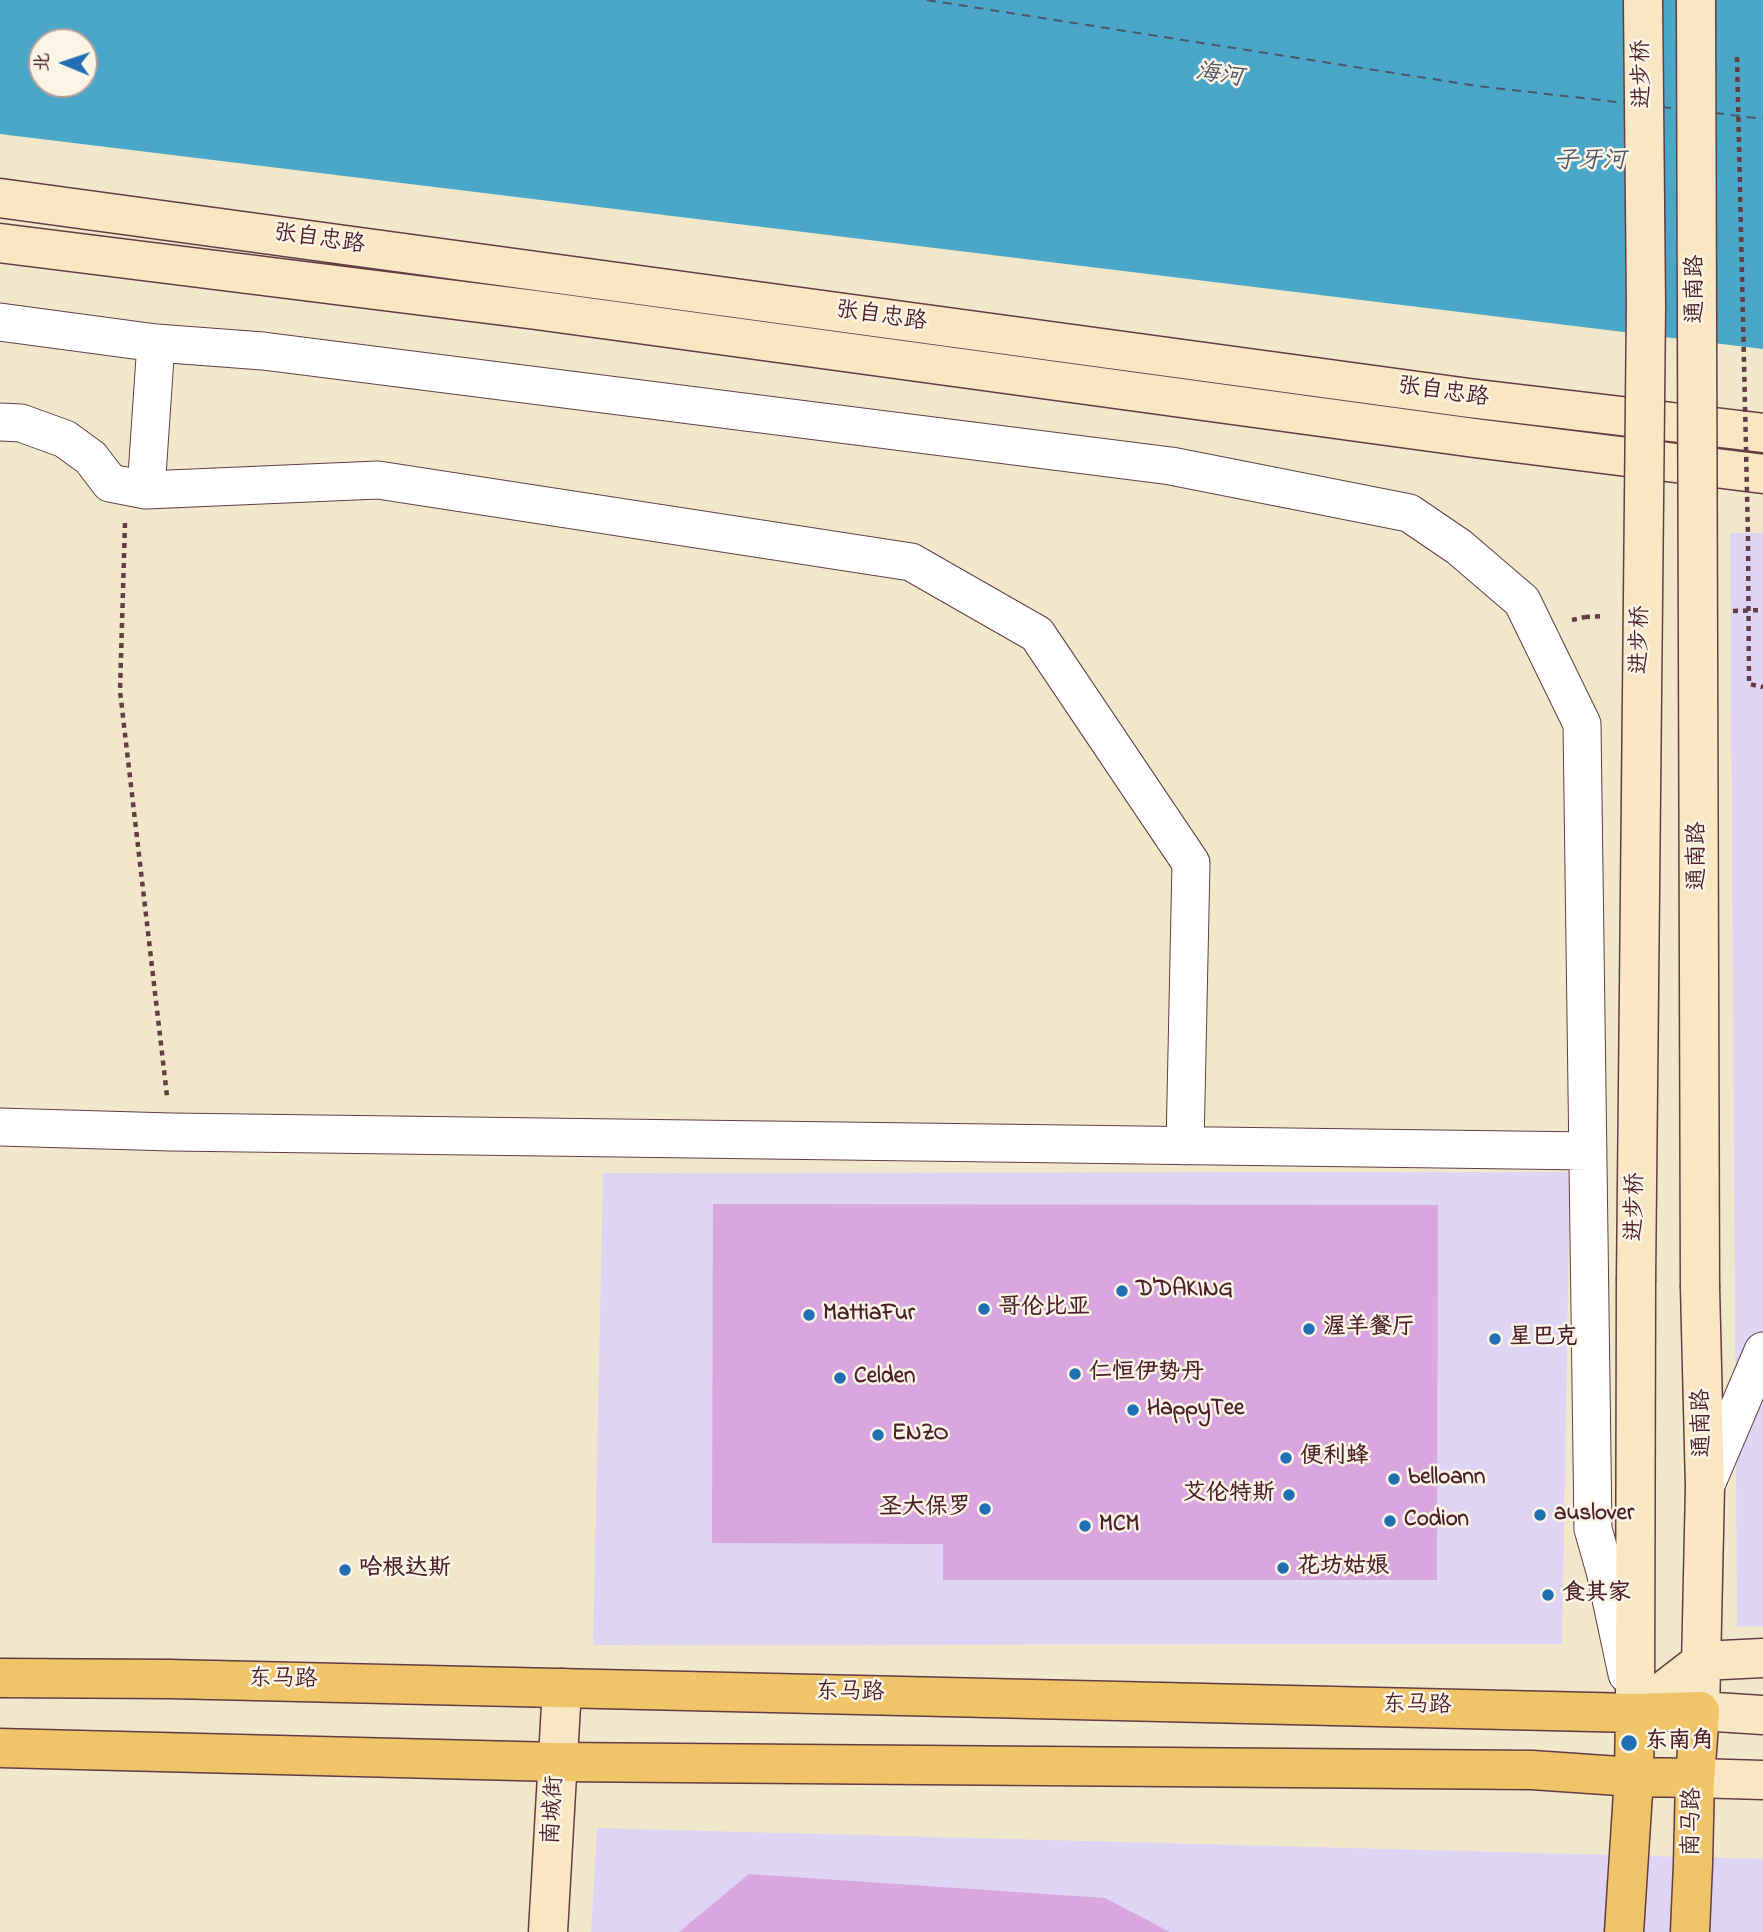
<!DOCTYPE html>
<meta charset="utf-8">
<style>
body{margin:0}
#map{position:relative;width:1763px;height:1932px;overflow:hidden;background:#f1e8cc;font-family:"Indie Flower","LXGW WenKai TC",sans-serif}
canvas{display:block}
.north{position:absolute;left:28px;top:28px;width:70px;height:70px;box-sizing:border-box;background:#fcf5e5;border:2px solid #b59f9b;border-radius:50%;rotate:272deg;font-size:19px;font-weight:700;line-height:28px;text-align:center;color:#4a1f2b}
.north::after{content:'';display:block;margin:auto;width:24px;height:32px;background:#1f6fb2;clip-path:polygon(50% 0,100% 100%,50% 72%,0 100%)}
</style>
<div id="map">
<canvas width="1763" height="1932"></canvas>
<div class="north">北</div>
</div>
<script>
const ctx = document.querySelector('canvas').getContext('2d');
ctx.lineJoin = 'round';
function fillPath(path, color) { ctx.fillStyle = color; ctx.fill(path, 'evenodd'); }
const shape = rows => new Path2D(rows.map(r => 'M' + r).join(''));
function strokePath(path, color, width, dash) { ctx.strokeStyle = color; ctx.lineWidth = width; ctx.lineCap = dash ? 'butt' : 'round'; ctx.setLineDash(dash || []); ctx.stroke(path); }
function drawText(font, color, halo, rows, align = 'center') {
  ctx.font = font + ' "Indie Flower","LXGW WenKai TC",sans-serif'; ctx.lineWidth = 5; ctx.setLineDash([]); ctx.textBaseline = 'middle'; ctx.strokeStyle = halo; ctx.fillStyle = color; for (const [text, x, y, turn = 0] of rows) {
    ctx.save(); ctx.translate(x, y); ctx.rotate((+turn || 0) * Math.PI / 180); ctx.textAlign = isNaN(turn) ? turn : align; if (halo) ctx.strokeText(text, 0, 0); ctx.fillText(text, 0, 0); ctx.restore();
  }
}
fillPath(shape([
 [1730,533,1763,533,1763,1626,1737,1627],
 [1570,1172,1562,1644,593,1645,603,1173],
 [597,1828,1763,1859,1763,1932,591,1932]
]), '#ded5f5');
fillPath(shape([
 [0,0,1763,0,1763,349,0,134],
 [42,42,84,42,84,84,42,84]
]), '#4aa7c8');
strokePath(shape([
 [927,0,1477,86,1626,103],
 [1662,107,1678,109],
 [1715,113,1763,119]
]), '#4a556a', 2, [9, 7]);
fillPath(shape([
 [713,1204,1438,1205,1437,1580,943,1580,943,1544,712,1543],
 [749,1874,1105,1898,1170,1932,679,1932]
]), '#daa6e0');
const street = shape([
 [0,322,156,343,263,351,1171,466,1409,513,1459,547,1522,601,1582,724,1593,1529,1605,1571,1627,1674],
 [0,422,21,423,65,439,91,458,110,483,146,490,378,480,911,562,1037,634,1191,863,1185,1146],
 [146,490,156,343],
 [0,1127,171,1132,1588,1151],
 [1705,1487,1763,1351]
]);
const secondary = shape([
 [0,198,1469,398,1763,433],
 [0,243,536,310,1475,438,1763,474],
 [1700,1288,1705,1487,1700,1711,1763,1715],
 [1635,1713,1636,1281],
 [1635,1713,1702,1661,1763,1658],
 [1695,1778,1763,1780],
 [548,1932,562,1688]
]);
const primary = shape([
 [0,1678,169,1679,1635,1713,1700,1711,1695,1778,1693,1864,1690,1932],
 [0,1748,557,1762,1532,1770,1634,1777,1695,1778],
 [1624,1932,1634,1777,1635,1713]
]);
strokePath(street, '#633d43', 39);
strokePath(secondary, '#633d43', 41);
strokePath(primary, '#633d43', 41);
strokePath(shape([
 [125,523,120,691,167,1096],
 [1748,536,1749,684,1763,687],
 [1572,620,1585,617]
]), '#633d43', 4.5, [5, 5]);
strokePath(street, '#fff', 37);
strokePath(secondary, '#f9e7c3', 38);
strokePath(primary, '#f0c469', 38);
const secondaryBridge = shape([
 [1696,0,1700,1288],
 [1636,1281,1646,305,1643,0]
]);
strokePath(secondaryBridge, '#633d43', 41, []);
strokePath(shape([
 [1737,57,1748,536],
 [1733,611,1763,610],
 [1585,617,1605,616]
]), '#633d43', 4.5, [5, 5]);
strokePath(secondaryBridge, '#f9e7c3', 38);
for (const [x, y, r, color] of [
 [1122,1291,7,"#1f6fb2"],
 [984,1309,7,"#1f6fb2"],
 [809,1315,7,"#1f6fb2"],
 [1309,1329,7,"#1f6fb2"],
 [1495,1339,7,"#1f6fb2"],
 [1075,1374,7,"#1f6fb2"],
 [840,1378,7,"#1f6fb2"],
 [1133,1410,7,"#1f6fb2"],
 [878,1435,7,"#1f6fb2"],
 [1286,1458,7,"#1f6fb2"],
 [1394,1479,7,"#1f6fb2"],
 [1289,1495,7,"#1f6fb2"],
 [985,1509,7,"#1f6fb2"],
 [1540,1515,7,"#1f6fb2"],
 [1390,1521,7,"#1f6fb2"],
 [1085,1526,7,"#1f6fb2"],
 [1283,1568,7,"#1f6fb2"],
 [345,1570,7,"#1f6fb2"],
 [1548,1595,7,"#1f6fb2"],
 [1629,1743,9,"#1f6fb2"]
]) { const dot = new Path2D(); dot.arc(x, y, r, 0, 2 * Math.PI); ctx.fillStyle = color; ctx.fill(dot); strokePath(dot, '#fcf5e5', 2.5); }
drawText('23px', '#4a1f2b', '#fcf5e5', [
 ["进步桥",1644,74,-91],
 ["张自忠路",319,241,8],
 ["通南路",1697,289,-90],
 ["张自忠路",881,318,8],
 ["张自忠路",1443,394,8],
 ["进步桥",1642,640,-89],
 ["通南路",1699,856,-90],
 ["进步桥",1637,1207,-89],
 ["通南路",1704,1423,-91],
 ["东马路",283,1681,1],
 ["东马路",850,1694,1],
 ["东马路",1417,1707,1],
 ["南城街",555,1810,-87],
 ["南马路",1694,1822,-89]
]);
drawText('bold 23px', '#4a1f2b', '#fcf5e5', [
 ["D'DAKING",1136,1291],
 ["哥伦比亚",998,1309],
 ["MattiaFur",823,1315],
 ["渥羊餐厅",1323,1329],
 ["星巴克",1509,1339],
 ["仁恒伊势丹",1089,1374],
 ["Celden",854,1378],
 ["HappyTee",1147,1410],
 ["ENZO",892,1435],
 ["便利蜂",1300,1458],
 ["belloann",1408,1479],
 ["艾伦特斯",1275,1495,"right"],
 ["圣大保罗",971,1509,"right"],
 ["auslover",1554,1515],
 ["Codion",1404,1521],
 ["MCM",1099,1526],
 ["花坊姑娘",1297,1568],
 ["哈根达斯",359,1570],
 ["食其家",1562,1595],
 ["东南角",1645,1743]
], 'left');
drawText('italic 24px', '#4a556a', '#fcf5e5', [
 ["海河",1219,77,8],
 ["子牙河",1590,163]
]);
</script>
